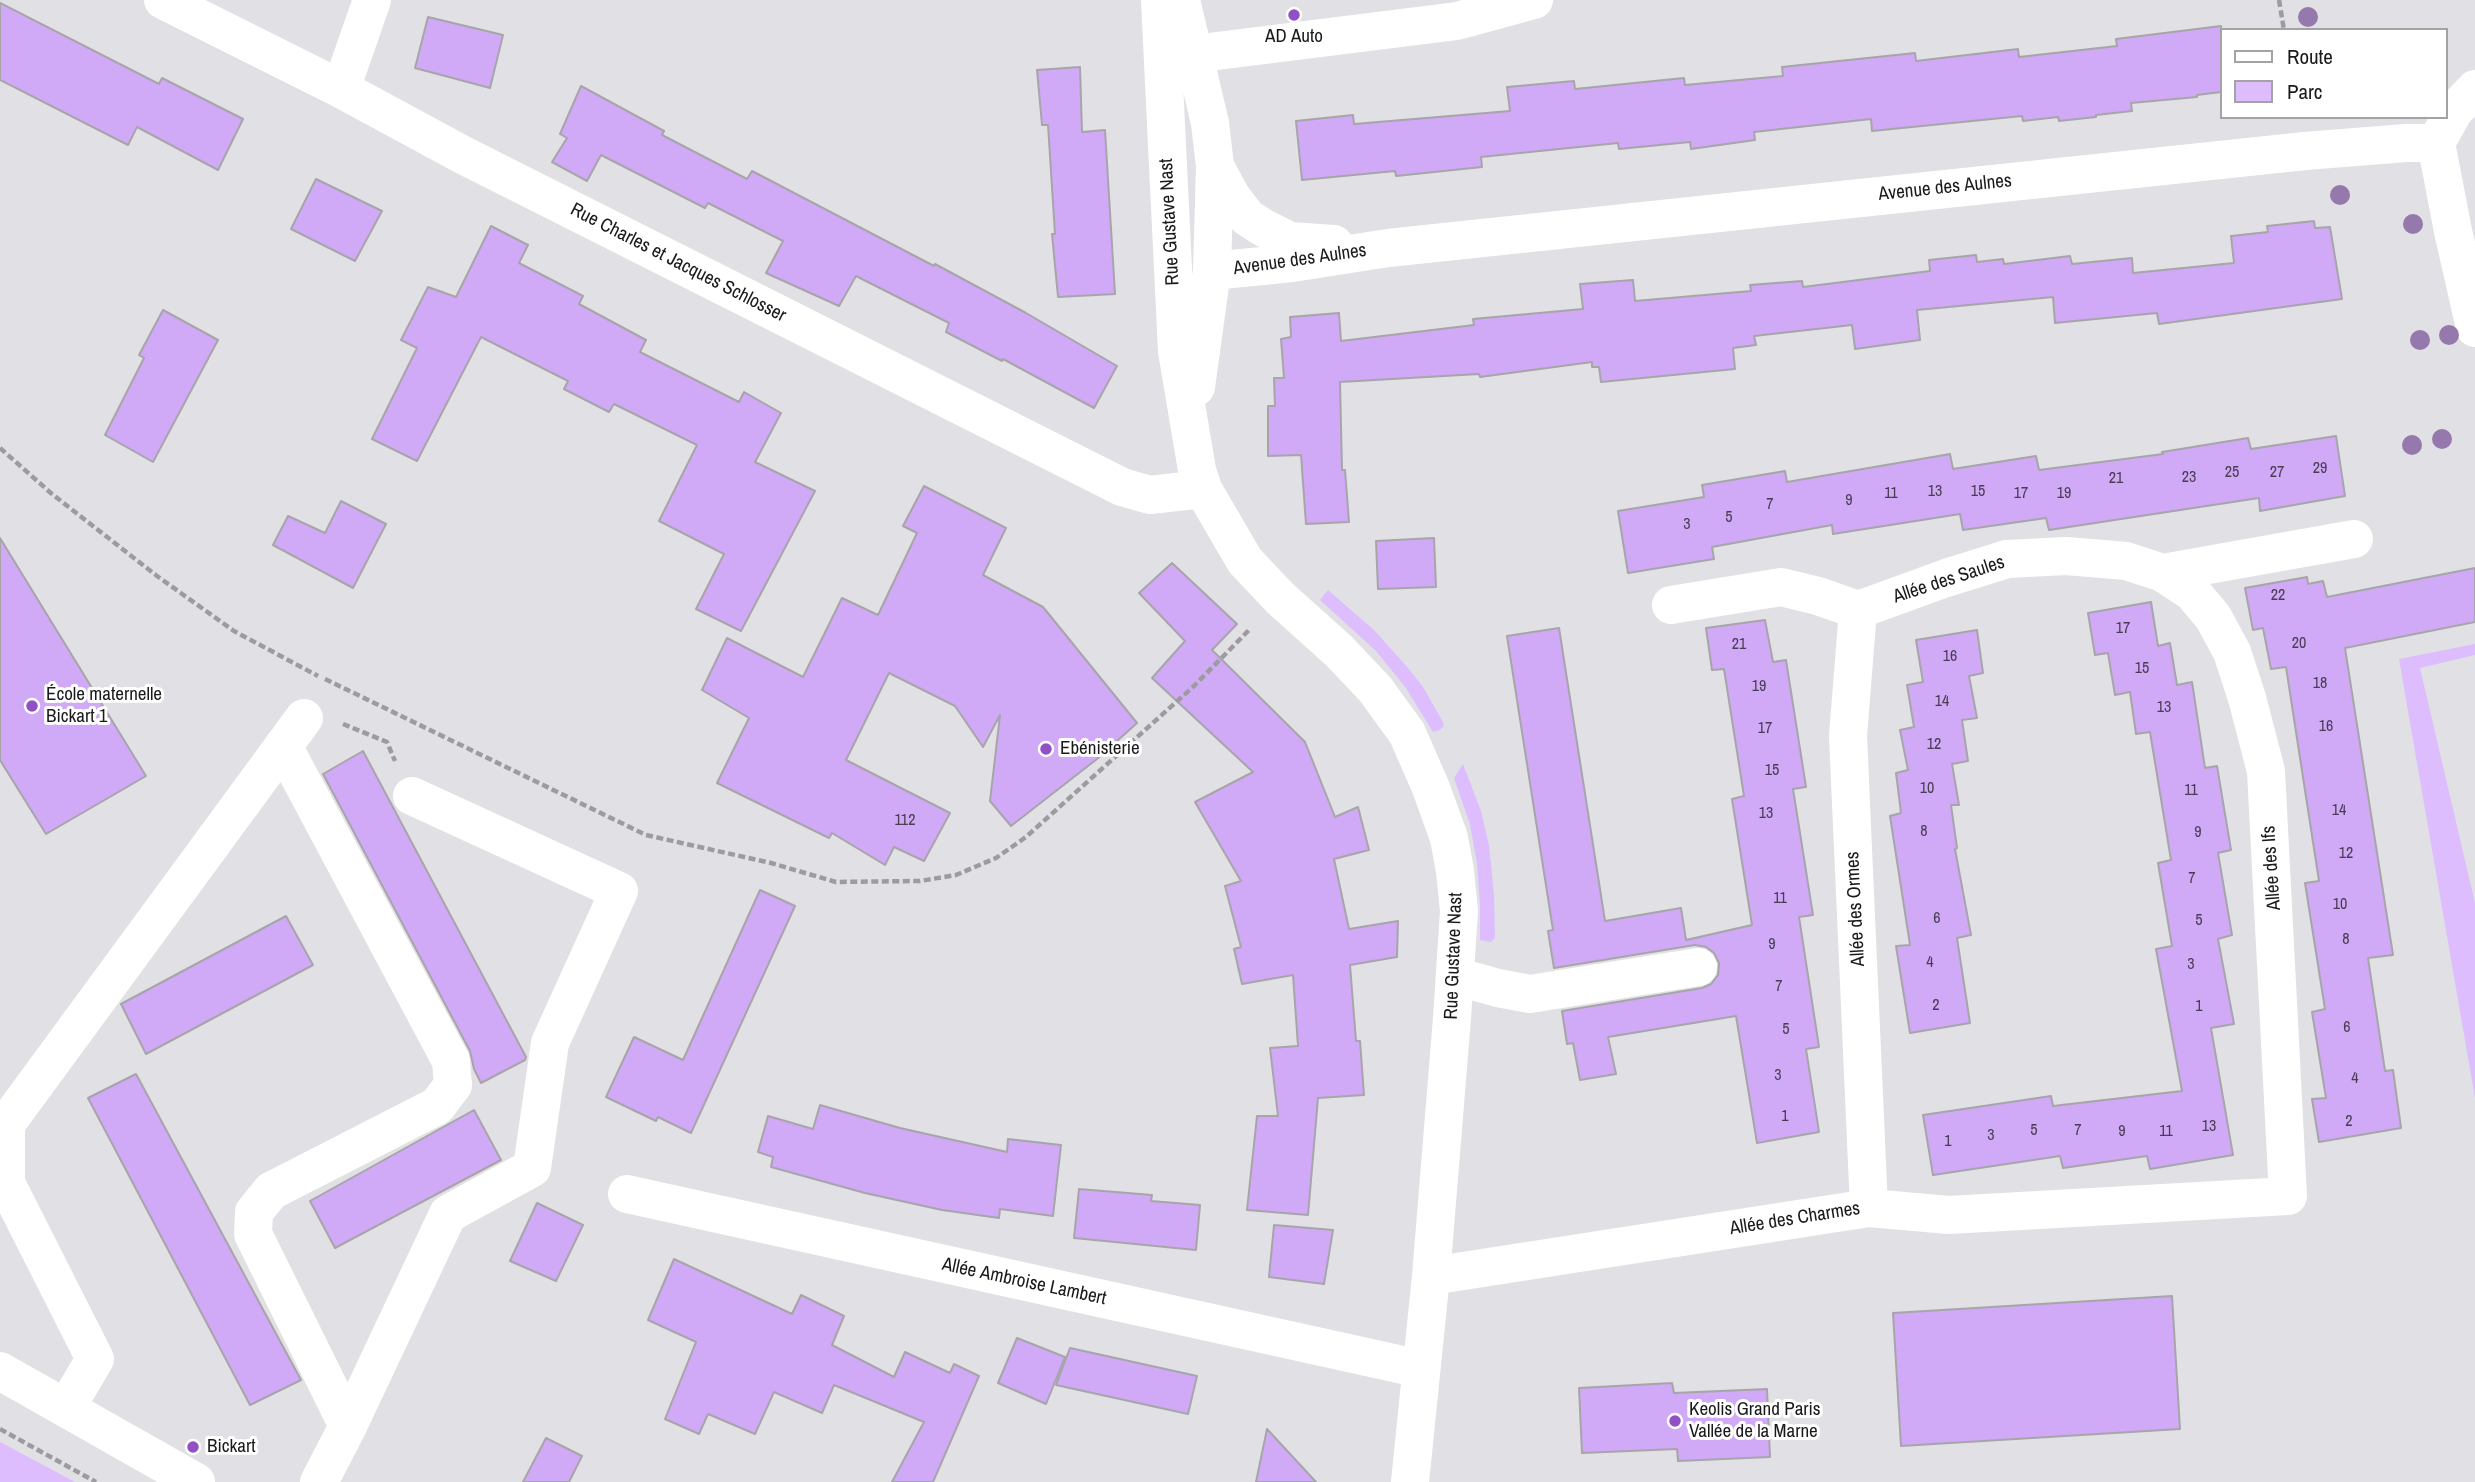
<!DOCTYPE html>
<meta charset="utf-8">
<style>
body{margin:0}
#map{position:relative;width:2475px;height:1482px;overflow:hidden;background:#e1e0e4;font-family:"Archivo Narrow",sans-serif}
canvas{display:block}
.legend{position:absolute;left:2220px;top:28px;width:228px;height:91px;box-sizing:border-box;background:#fff;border:2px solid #a3a3a4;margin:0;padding:9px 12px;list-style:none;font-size:21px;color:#1a191b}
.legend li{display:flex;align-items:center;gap:14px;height:35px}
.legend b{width:35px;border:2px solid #a3a3a4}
</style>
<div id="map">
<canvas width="2475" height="1482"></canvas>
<ul class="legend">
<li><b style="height:9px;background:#fff"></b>Route</li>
<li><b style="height:19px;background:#ddbdfe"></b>Parc</li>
</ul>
</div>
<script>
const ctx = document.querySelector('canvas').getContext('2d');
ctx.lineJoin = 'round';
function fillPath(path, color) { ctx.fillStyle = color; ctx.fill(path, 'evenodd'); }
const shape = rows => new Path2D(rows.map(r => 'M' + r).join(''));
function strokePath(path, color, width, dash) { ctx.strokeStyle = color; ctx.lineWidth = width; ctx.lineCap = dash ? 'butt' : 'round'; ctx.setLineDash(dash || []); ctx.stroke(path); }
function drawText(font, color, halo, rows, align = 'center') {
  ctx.font = font + ' "Archivo Narrow",sans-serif'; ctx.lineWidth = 6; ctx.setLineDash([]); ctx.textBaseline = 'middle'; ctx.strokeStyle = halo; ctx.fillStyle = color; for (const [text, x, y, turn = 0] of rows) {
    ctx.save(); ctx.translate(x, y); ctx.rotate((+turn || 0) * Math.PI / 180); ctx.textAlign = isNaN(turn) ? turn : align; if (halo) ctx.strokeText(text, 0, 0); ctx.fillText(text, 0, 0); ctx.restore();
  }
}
fillPath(shape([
 [1328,590,1375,631,1408,668,1423,687,1443,722,1444,726,1440,730,1433,732,1406,688,1376,651,1320,600],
 [2475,644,2475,655,2420,668,2475,903,2475,1098,2399,659],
 [1463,764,1481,811,1489,845,1494,895,1495,938,1491,942,1480,940,1480,903,1477,863,1470,824,1454,778],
 [0,1442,75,1482,0,1482]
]), '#ddbdfe');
const building = shape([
 [0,3,159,84,162,78,243,119,218,170,137,127,128,145,0,80,0,3],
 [428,17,503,35,490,88,415,68,428,17],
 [2221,26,2221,92,2197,95,2197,97,2131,103,2132,111,2096,115,2096,117,2059,121,2058,117,2023,121,2022,116,1872,131,1871,119,1754,132,1755,140,1691,149,1690,142,1619,149,1618,143,1481,157,1482,167,1396,176,1395,171,1302,180,1296,121,1353,115,1354,124,1510,111,1507,87,1574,81,1575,89,1684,78,1685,85,1783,76,1782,67,1915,53,1916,61,2018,49,2019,57,2117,46,2116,39,2221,26],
 [1080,67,1082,132,1105,130,1115,294,1058,297,1052,234,1055,234,1048,125,1042,125,1037,70,1080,67],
 [581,86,664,131,662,135,747,179,752,171,934,266,935,264,1026,313,1117,366,1094,408,1003,359,1002,361,946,332,949,323,856,276,839,306,766,273,783,241,708,203,705,208,601,155,587,181,552,162,567,138,560,134,581,86],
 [316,179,382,211,355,261,291,229,316,179],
 [2314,221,2315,228,2330,227,2342,299,2159,324,2157,313,2055,323,2053,297,1917,310,1920,340,1855,349,1852,325,1754,336,1756,345,1733,348,1735,369,1601,382,1599,367,1592,367,1592,362,1480,377,1479,374,1340,382,1342,470,1345,470,1349,522,1306,524,1301,455,1268,456,1268,406,1275,406,1274,378,1284,378,1281,339,1291,337,1290,317,1339,313,1341,341,1474,325,1473,319,1583,309,1580,284,1633,280,1635,301,1751,291,1750,285,1802,281,1803,287,1930,271,1929,260,1976,255,1977,262,2003,259,2004,264,2070,256,2072,264,2132,258,2133,273,2234,263,2231,236,2268,232,2267,226,2314,221],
 [491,226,528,245,519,263,583,296,579,304,646,340,640,352,739,402,744,392,781,413,755,462,815,491,741,631,696,609,724,554,659,521,697,445,614,404,609,412,564,389,568,381,481,337,417,461,372,439,417,348,401,340,428,287,456,297,491,226],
 [163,310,218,340,153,462,105,435,144,358,139,355,163,310],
 [2336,436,2345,496,2260,511,2259,498,2049,530,2046,518,1963,530,1960,514,1833,534,1832,525,1712,547,1714,559,1628,573,1618,511,1704,497,1702,485,1785,471,1787,482,1950,454,1953,469,2036,456,2039,470,2163,454,2162,452,2248,438,2251,449,2336,436],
 [924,486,1006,528,983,575,1043,607,1137,723,1097,759,1011,826,990,801,1000,715,983,747,955,706,889,673,846,760,950,813,924,861,894,847,885,865,832,833,829,838,717,783,749,718,702,690,727,638,803,677,842,598,878,615,917,533,903,526,924,486],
 [341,501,386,524,353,588,273,545,288,516,325,533,341,501],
 [0,538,146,776,46,834,0,760,0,538],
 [1434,538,1436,587,1378,589,1376,541,1434,538],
 [1172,563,1237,624,1212,650,1305,742,1335,817,1358,807,1369,850,1334,859,1349,929,1398,921,1397,957,1350,965,1356,1041,1360,1041,1364,1095,1318,1098,1308,1215,1247,1210,1257,1116,1278,1116,1270,1048,1298,1046,1293,975,1242,984,1234,949,1241,947,1225,886,1241,881,1195,802,1253,772,1152,678,1185,641,1139,593,1172,563],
 [2475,568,2475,622,2345,648,2393,955,2368,958,2385,1071,2393,1070,2401,1128,2319,1142,2312,1099,2326,1098,2312,1012,2325,1009,2305,883,2319,881,2286,667,2271,669,2263,628,2253,630,2245,588,2307,577,2308,584,2323,581,2327,597,2475,568],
 [2151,602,2158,646,2170,643,2177,685,2192,682,2205,768,2217,766,2231,850,2218,853,2232,935,2218,939,2234,1024,2211,1028,2233,1155,2150,1169,2147,1156,2063,1168,2060,1156,1933,1175,1923,1115,2051,1096,2053,1106,2182,1091,2156,949,2172,946,2158,863,2171,860,2150,732,2136,734,2130,692,2115,695,2108,653,2095,655,2088,613,2151,602],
 [1765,620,1773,662,1786,660,1806,787,1793,789,1813,915,1799,917,1819,1047,1806,1049,1819,1132,1757,1143,1736,1016,1608,1037,1616,1074,1580,1080,1573,1043,1567,1044,1562,1011,1702,988,1711,984,1718,975,1719,963,1714,953,1706,947,1695,945,1554,968,1548,931,1553,930,1507,636,1559,628,1605,921,1681,908,1686,940,1752,925,1732,799,1744,796,1724,669,1712,670,1706,628,1765,620],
 [1977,630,1983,673,1969,676,1977,718,1962,720,1968,761,1952,764,1959,805,1951,805,1957,848,1955,849,1971,935,1957,938,1970,1023,1910,1033,1896,946,1910,945,1890,816,1901,813,1896,773,1908,770,1900,730,1914,727,1907,685,1923,682,1916,640,1977,630],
 [363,751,526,1057,525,1060,481,1083,474,1069,470,1051,323,774,363,751],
 [760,890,795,906,691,1133,658,1117,656,1121,606,1097,634,1037,683,1060,760,890],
 [286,916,313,965,146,1054,121,1004,286,916],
 [136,1074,301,1380,250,1405,88,1098,136,1074],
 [820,1105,900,1128,1007,1152,1008,1139,1061,1145,1053,1216,1000,1209,999,1218,942,1210,865,1193,771,1167,773,1157,758,1152,768,1116,813,1129,820,1105],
 [474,1110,501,1160,335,1248,310,1201,474,1110],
 [1079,1189,1152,1195,1151,1201,1200,1205,1196,1250,1074,1238,1079,1189],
 [537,1203,583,1225,556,1281,510,1261,537,1203],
 [1274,1225,1333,1230,1324,1284,1269,1277,1274,1225],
 [674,1259,792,1314,801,1295,844,1316,832,1345,894,1377,905,1352,950,1373,954,1364,979,1376,933,1482,892,1482,924,1422,834,1385,822,1413,774,1392,755,1434,708,1414,699,1434,665,1419,696,1342,648,1320,674,1259],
 [2172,1296,2180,1429,1901,1446,1893,1313,2172,1296],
 [1017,1338,1065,1357,1046,1404,998,1383,1017,1338],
 [1070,1348,1197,1376,1188,1414,1056,1385,1070,1348],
 [1672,1383,1674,1393,1767,1389,1770,1457,1678,1461,1677,1449,1582,1453,1579,1388,1672,1383],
 [1267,1429,1316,1482,1256,1482,1267,1429],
 [546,1438,582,1456,569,1482,523,1482,546,1438]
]);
fillPath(building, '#d0a9f7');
strokePath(building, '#a7a5a9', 2);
strokePath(shape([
 [2279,0,2284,30],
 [0,448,52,494,157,576,234,631,318,676],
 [325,679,646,835,771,863,836,882,920,881,956,875,996,858,1026,837,1194,686,1250,629],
 [343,724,387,742,395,761],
 [0,1429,96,1482]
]), '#9c9b9f', 4.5, [7, 3.5]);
strokePath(shape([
 [163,0,341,89,463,155,1122,487,1150,495,1203,489],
 [1160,0,1177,351,1197,470,1203,489,1245,561,1280,598,1339,651,1375,689,1407,733,1431,788,1449,838,1455,871,1459,911,1452,1018,1431,1276,1410,1482],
 [1181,0,1210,123,1215,166,1212,271,1196,387],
 [1193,54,1457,21,1534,0],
 [341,89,372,0],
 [2436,143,2453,231,2475,328],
 [2436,143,2454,111,2475,89],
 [1215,166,1231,196,1247,217,1262,227,1290,241,1334,244],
 [1212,271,1292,263,1388,248,2305,151,2406,143,2436,143],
 [1671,605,1781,587,1818,596,1858,610,1946,578,2007,559,2066,556,2126,561,2163,573,2354,539],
 [1858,610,1848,736,1869,1208],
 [283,746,451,1061,453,1085,437,1106,271,1191,254,1212,253,1234,348,1426],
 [1455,976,1498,988,1530,994,1698,967],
 [627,1194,1421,1369],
 [1431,1276,1869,1208,1949,1215,2288,1196,2266,771,2247,698,2232,652,2213,617,2192,592,2163,573],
 [66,1408,95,1359,6,1183,6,1124,304,718],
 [319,1482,348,1426,448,1214,532,1168,550,1043,619,891,412,796]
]), '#fff', 38);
strokePath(shape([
 [0,1371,196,1482]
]), '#fff', 38);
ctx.fillStyle = '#9679ac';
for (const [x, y] of [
 [2308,17],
 [2340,195],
 [2413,224],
 [2449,335],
 [2420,340],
 [2442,439],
 [2412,445]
]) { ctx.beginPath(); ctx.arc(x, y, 10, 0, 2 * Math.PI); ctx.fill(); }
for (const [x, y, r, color] of [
 [1294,15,7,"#9150c6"],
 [32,706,7,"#9150c6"],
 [1046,749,7,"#9150c6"],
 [1675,1421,7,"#9150c6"],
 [193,1447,7,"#9150c6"]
]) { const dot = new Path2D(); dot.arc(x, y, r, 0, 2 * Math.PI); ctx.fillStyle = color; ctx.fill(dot); strokePath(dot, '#fff', 2.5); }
drawText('16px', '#483d52', null, [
 ["29",2320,469],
 ["25",2232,473],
 ["27",2277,473],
 ["23",2189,478],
 ["21",2116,479],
 ["13",1935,492],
 ["15",1978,492],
 ["11",1891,494],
 ["17",2021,494],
 ["19",2064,494],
 ["9",1849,501],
 ["7",1770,505],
 ["5",1729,518],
 ["3",1687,525],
 ["22",2278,596],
 ["17",2123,629],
 ["20",2299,644],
 ["21",1739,645],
 ["16",1950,657],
 ["15",2142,669],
 ["18",2320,684],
 ["19",1759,687],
 ["14",1942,702],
 ["13",2164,708],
 ["16",2326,727],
 ["17",1765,729],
 ["12",1934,745],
 ["15",1772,771],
 ["10",1927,789],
 ["11",2191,791],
 ["14",2339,811],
 ["13",1766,814],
 ["112",905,821],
 ["8",1924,832],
 ["9",2198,833],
 ["12",2346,854],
 ["7",2192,879],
 ["11",1780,899],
 ["10",2340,905],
 ["6",1937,919],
 ["5",2199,921],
 ["8",2346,940],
 ["9",1772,945],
 ["4",1930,963],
 ["3",2191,965],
 ["7",1779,987],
 ["2",1936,1006],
 ["1",2199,1007],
 ["6",2347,1028],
 ["5",1786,1030],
 ["3",1778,1076],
 ["4",2355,1079],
 ["1",1785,1117],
 ["2",2349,1122],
 ["13",2209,1127],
 ["5",2034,1131],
 ["7",2078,1131],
 ["9",2122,1132],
 ["11",2166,1132],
 ["3",1991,1136],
 ["1",1948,1142]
]);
drawText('19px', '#1a191b', '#fff', [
 ["AD Auto",1294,37,"center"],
 ["École maternelle",46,695],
 ["Bickart 1",46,717],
 ["Ebénisterie",1060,749],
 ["Keolis Grand Paris",1689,1410],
 ["Vallée de la Marne",1689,1432],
 ["Bickart",207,1447]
], 'left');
drawText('19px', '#1a191b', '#fff', [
 ["Avenue des Aulnes",1945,188,-6],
 ["Rue Gustave Nast",1170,222,-93],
 ["Avenue des Aulnes",1300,260,-8],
 ["Rue Charles et Jacques Schlosser",678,263,27],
 ["Allée des Saules",1949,580,-18],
 ["Allée des Ifs",2272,868,-94],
 ["Allée des Ormes",1856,909,-93],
 ["Rue Gustave Nast",1454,956,-88],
 ["Allée des Charmes",1795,1219,-9],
 ["Allée Ambroise Lambert",1024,1282,12]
]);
</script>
